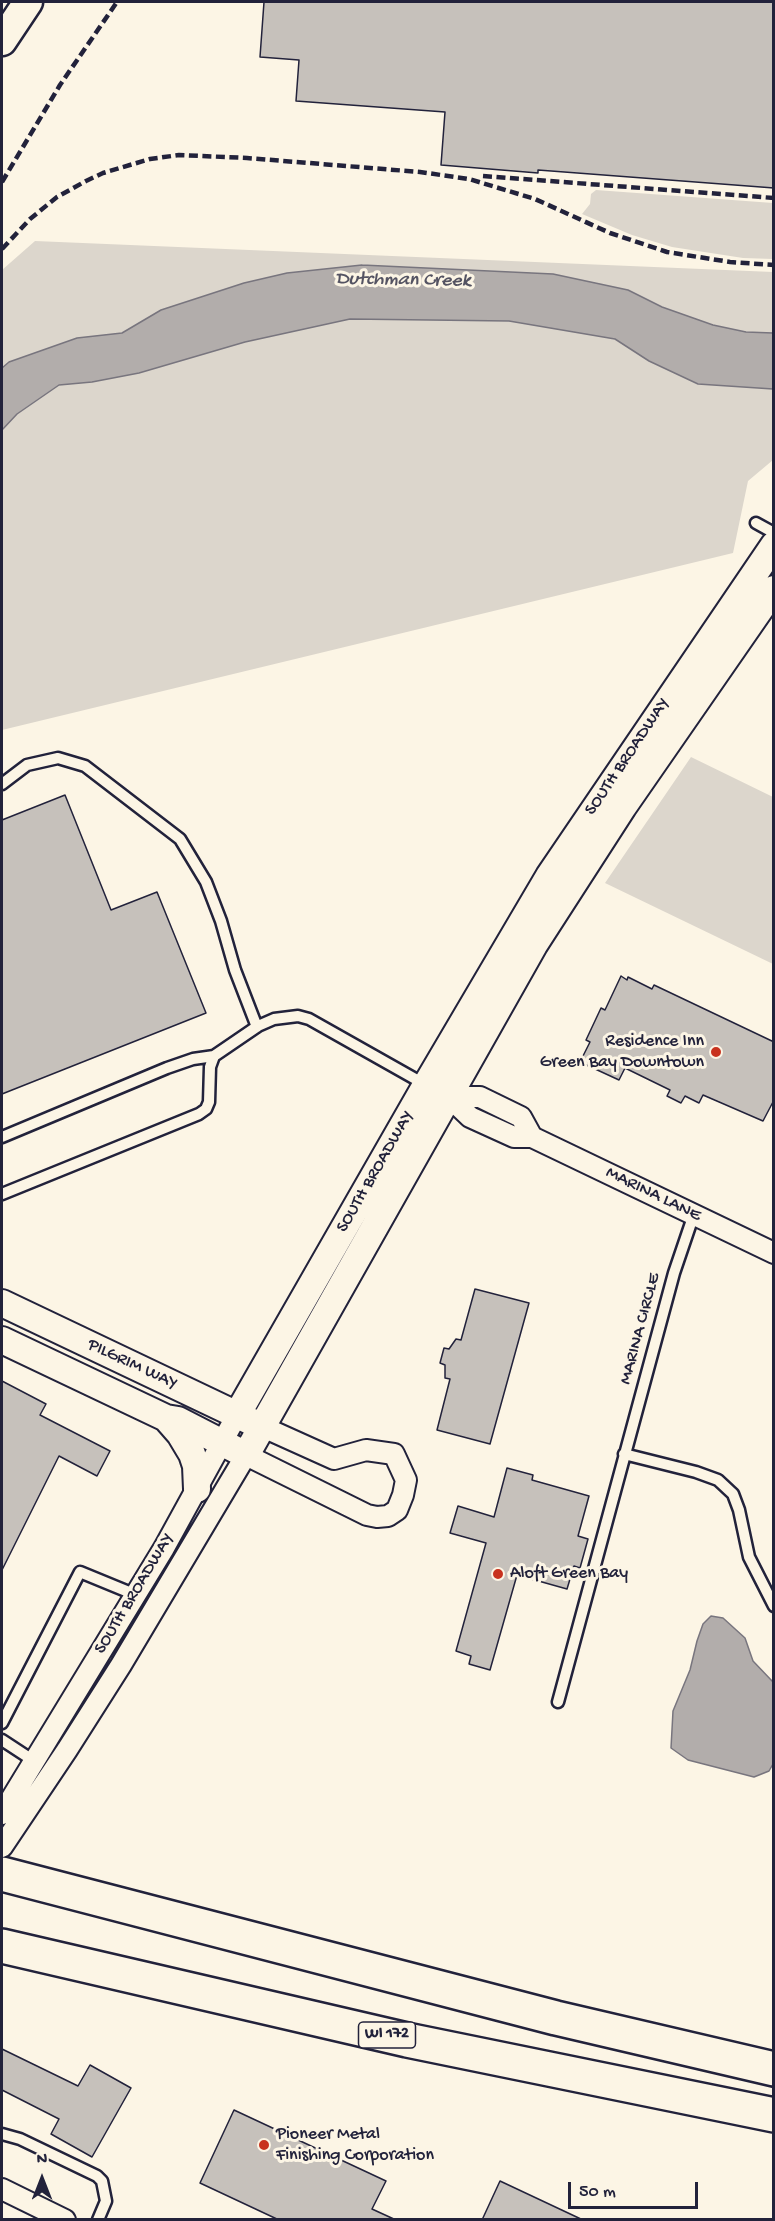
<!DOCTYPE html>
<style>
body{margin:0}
#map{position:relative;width:775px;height:2221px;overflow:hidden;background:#fcf5e5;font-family:"Gochi Hand",sans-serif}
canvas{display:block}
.frame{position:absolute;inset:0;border:3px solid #22223b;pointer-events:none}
.north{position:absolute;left:12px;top:2149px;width:60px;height:60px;-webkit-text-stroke:4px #fcf5e5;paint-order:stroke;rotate:0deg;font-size:16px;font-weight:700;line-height:24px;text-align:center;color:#22223b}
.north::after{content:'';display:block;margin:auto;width:21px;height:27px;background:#22223b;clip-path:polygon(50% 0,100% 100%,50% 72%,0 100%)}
.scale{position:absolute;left:568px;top:2182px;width:130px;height:27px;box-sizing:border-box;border:3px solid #22223b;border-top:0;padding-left:8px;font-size:18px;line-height:21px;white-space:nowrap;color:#22223b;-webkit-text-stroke:4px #fcf5e5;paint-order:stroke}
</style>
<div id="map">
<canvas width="775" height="2221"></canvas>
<div class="frame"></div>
<div class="north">N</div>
<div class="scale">50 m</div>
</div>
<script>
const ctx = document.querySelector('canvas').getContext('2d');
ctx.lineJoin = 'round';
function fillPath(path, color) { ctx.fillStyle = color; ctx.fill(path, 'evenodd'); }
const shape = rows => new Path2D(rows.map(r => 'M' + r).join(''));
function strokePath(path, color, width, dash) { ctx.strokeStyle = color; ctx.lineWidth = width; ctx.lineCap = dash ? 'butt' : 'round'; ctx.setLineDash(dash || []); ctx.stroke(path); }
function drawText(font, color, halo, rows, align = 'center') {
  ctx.font = font + ' "Gochi Hand",sans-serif'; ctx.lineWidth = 6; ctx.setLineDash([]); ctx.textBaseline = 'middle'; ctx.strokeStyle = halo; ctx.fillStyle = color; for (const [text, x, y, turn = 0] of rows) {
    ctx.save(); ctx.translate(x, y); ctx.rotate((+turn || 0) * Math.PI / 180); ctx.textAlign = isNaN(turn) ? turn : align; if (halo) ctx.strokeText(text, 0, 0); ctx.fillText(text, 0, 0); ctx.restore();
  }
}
fillPath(shape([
 [596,190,773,203,773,259,743,258,672,247,632,235,582,214,590,204,591,194],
 [35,241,773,272,773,460,748,481,733,553,2,730,2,270],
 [691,757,773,797,773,964,605,883]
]), '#dcd6cc');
const water = shape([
 [362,265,553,274,628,290,662,307,713,325,746,332,773,333,773,389,698,384,649,361,615,339,509,321,350,319,245,342,139,373,92,382,59,385,17,414,2,430,2,368,9,362,77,338,122,333,161,310,244,283,287,273,362,265],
 [711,1616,723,1618,745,1638,753,1661,773,1682,773,1764,769,1771,754,1777,688,1760,671,1748,673,1711,690,1670,697,1641,703,1624,711,1616]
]);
fillPath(water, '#b2adab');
strokePath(water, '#78757e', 1.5);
const building = shape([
 [264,2,774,2,774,188,538,170,538,173,441,165,445,112,296,101,299,60,260,57,264,2],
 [65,795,111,910,157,892,206,1013,2,1094,2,820,65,795],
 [621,976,627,980,628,977,652,989,654,985,774,1042,774,1100,763,1121,703,1095,699,1103,685,1096,681,1103,667,1096,670,1090,625,1068,619,1080,580,1062,590,1042,586,1040,601,1008,605,1010,621,976],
 [475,1289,529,1303,490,1444,437,1430,450,1379,445,1378,445,1365,440,1363,444,1348,449,1349,456,1339,461,1340,475,1289],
 [2,1381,46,1404,40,1415,110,1451,97,1476,59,1456,2,1570,2,1381],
 [507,1468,533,1475,532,1480,589,1496,578,1536,588,1539,580,1568,574,1566,567,1589,517,1575,490,1670,469,1664,471,1656,456,1651,486,1543,450,1533,458,1506,494,1517,507,1468],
 [2,2049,78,2086,90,2065,131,2088,92,2157,51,2134,59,2119,2,2090,2,2049],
 [234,2110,386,2181,372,2209,396,2220,279,2220,200,2183,234,2110],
 [500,2181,583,2220,482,2220,500,2181]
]);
fillPath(building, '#c6c1bb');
strokePath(building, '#22223b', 1.5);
const service = shape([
 [756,523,774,533],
 [2,784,27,765,58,758,85,766,180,839,206,882,221,921,235,970,257,1027],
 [2,1137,167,1068,193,1059,214,1056],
 [2,1194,199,1114,206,1109,209,1102,210,1067,214,1056,258,1026,274,1019,298,1016,309,1019,426,1085],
 [624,1454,696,1472,718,1480,733,1494,739,1510,749,1557,774,1606],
 [558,1702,674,1273,694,1214],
 [2,1723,80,1572,136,1595],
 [2,1740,34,1761],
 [2,2134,20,2139,97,2176,102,2181,106,2201,98,2220]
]);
const minor = shape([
 [436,1090,449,1097,470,1117,514,1137,532,1137,774,1253],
 [449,1097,480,1097,521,1117,532,1137],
 [2,1814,164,1548,237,1415],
 [2,1847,67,1750,121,1665,246,1455,367,1515,377,1517,388,1516,397,1510,403,1495,406,1480,394,1454,366,1450,334,1459,263,1427],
 [2,2189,65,2220]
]);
const tertiary = shape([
 [2,1303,252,1422],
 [2,1340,166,1418,178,1420,246,1455,534,945,623,807,774,589],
 [237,1415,426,1085,549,876,774,545],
 [166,1418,180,1434,192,1454,196,1466,197,1489]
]);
const secondary = shape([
 [2,41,28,2]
]);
const motorway = shape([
 [2,1874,556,2018,774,2069],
 [2,1946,407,2040,774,2115]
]);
strokePath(service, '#22223b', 15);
strokePath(minor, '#22223b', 24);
strokePath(tertiary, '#22223b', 30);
strokePath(secondary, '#22223b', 33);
strokePath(motorway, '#22223b', 38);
strokePath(service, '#fcf5e5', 10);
strokePath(minor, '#fcf5e5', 20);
strokePath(tertiary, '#fcf5e5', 26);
strokePath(secondary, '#fcf5e5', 28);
strokePath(motorway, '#fcf5e5', 33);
strokePath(shape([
 [483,176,774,198],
 [2,182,60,85,117,2],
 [2,249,30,219,57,197,86,181,103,173,150,159,179,155,247,158,420,172,469,179,535,199,610,233,667,252,730,262,774,265]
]), '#22223b', 4.5, [9, 4.5]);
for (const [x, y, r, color] of [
 [716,1052,6,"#c8321e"],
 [498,1574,6,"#c8321e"],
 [264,2145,6,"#c8321e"]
]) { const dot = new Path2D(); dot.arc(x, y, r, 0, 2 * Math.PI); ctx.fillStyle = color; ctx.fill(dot); strokePath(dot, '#fcf5e5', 2); }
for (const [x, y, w] of [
 [387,2035,57]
]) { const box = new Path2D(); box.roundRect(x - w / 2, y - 13, w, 26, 4.5); ctx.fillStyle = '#fcf5e5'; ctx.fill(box); strokePath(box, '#22223b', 1.5); }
drawText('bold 16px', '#22223b', null, [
 ["WI 172",387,2035]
]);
drawText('18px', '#22223b', '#fcf5e5', [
 ["SOUTH BROADWAY",628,757,-56],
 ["SOUTH BROADWAY",376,1172,-60],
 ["MARINA LANE",653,1195,26],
 ["MARINA CIRCLE",641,1329,-75],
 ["PILGRIM WAY",132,1365,25],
 ["SOUTH BROADWAY",135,1594,-59]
]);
drawText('18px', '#22223b', '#fcf5e5', [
 ["Residence Inn",704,1042,"right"],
 ["Green Bay Downtown",704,1063,"right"],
 ["Aloft Green Bay",510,1574],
 ["Pioneer Metal",276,2135],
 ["Finishing Corporation",276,2156]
], 'left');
drawText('italic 20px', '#545362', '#fcf5e5', [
 ["Dutchman Creek",403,281,1]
]);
</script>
